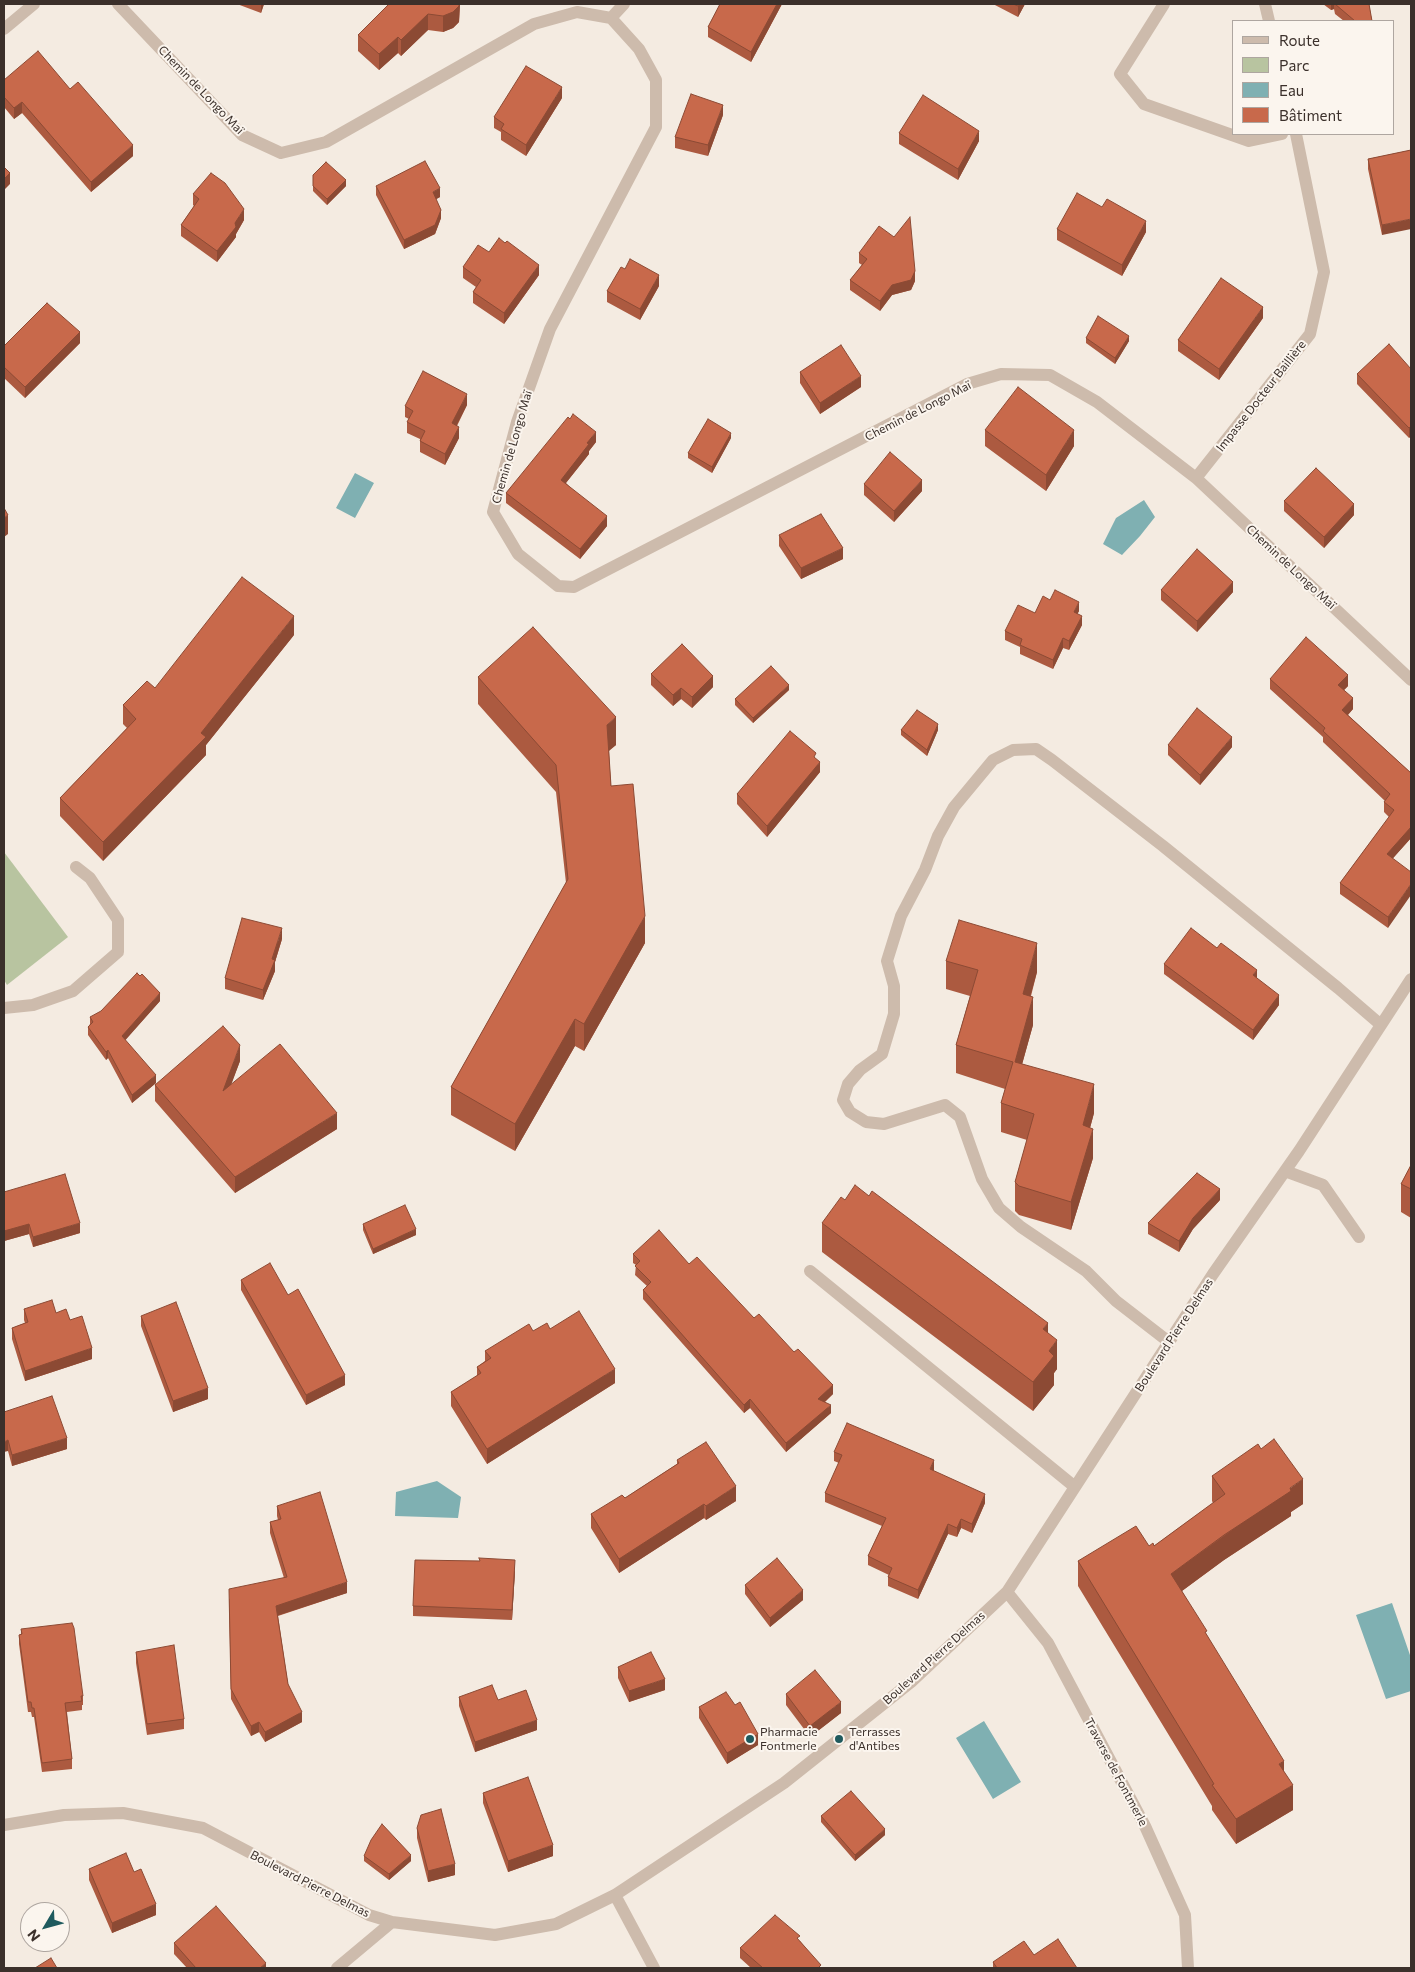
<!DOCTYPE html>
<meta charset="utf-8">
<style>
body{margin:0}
#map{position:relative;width:1415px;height:1972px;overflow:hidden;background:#f4ebe1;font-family:Commissioner,sans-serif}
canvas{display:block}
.frame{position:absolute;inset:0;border:5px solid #3b302b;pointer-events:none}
.legend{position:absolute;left:1232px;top:20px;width:162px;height:115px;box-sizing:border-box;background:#fbf5ee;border:1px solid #aea6a0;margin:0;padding:6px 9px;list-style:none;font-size:15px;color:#3b302b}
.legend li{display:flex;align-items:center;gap:10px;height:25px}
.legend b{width:25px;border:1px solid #aea6a0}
.north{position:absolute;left:20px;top:1902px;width:50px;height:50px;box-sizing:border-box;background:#fbf5ee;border:1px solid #aea6a0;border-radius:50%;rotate:233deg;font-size:14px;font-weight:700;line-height:20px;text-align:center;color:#3b302b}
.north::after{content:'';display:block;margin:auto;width:18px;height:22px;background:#1f5a5e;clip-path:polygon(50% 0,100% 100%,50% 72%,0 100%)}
</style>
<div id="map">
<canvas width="1415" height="1972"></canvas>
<div class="frame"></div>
<ul class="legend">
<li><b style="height:6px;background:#cdbbac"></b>Route</li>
<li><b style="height:14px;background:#b8c4a0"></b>Parc</li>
<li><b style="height:14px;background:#7fb0b2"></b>Eau</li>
<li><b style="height:14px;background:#c8694b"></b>Bâtiment</li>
</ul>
<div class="north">N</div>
</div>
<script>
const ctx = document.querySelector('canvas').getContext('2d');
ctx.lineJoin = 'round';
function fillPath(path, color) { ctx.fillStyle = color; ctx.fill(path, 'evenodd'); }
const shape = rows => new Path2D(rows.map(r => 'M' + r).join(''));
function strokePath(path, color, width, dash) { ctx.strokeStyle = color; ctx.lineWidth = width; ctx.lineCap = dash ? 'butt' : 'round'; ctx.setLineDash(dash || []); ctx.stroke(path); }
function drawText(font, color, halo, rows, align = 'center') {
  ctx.font = font + ' Commissioner,sans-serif'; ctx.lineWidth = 4; ctx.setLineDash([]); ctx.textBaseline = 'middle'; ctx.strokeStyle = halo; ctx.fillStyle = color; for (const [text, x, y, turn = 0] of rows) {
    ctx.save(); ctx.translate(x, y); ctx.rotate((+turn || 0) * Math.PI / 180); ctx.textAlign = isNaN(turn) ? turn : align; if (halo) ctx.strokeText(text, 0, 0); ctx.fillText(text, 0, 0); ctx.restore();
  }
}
fillPath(shape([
 [4,852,68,937,7,985,4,980]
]), '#b8c4a0');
fillPath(shape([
 [355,473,374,483,355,518,336,508],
 [1144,500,1155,517,1140,536,1122,555,1103,544,1116,518],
 [437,1481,461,1497,458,1518,395,1516,396,1492],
 [1392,1603,1411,1658,1411,1691,1386,1699,1356,1615],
 [984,1721,1021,1782,993,1799,956,1738]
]), '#7fb0b2');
strokePath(shape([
 [118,4,242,135,281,153,326,142,534,24,577,12,611,18,639,49,656,80,656,127,550,329,517,422,493,512,518,554,558,586,574,587,967,384,1001,374,1050,375,1097,402,1196,478,1411,680],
 [1164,4,1120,74,1144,104,1249,141,1282,134],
 [1265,4,1269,21],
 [611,18,624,4],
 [4,29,34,4],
 [1196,478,1310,334,1324,272,1296,134],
 [4,1008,33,1005,73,991,118,952,118,920,90,878,76,867],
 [1285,1171,1323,1185,1359,1237],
 [810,1271,1075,1487],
 [1169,1342,1116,1301,1086,1271,1021,1227,999,1208,982,1179,960,1117,945,1105,884,1124,866,1122,850,1112,843,1100,848,1084,860,1070,882,1054,894,1014,894,986,887,961,901,916,925,870,938,836,954,807,993,760,1013,750,1036,749,1052,760,1163,846,1338,988,1381,1025],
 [1007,1592,1048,1643,1145,1826,1185,1915,1188,1968],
 [4,1825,64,1815,123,1813,203,1828,369,1915,392,1922,495,1935,556,1924,615,1895,784,1783,911,1682,1007,1592,1213,1274,1299,1151,1411,979],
 [615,1895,654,1968],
 [337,1968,392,1922]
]), '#cdbbac', 12);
fillPath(shape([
 [237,4,264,4,261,13],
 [389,4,460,4,459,22,453,28,443,32,428,30,401,56,398,53,379,70,358,51,358,35],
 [720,4,782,4,751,62,708,37,708,27],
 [993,4,1025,4,1018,17],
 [1323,4,1369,4,1372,21,1344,21,1335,14,1334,9,1331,10],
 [4,80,133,156,91,192,22,113,14,119,4,107],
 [562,98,526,156,501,140,501,132,494,128,494,117],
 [723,115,708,156,675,148,675,137],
 [899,133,979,141,958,180,899,144],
 [1411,150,1382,235,1368,169,1368,159],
 [313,175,346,186,327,205,313,191],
 [376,186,440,197,436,199,441,218,435,234,404,249,376,195],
 [193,194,244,220,236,234,236,237,217,262,181,236,181,225,194,206,193,205],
 [1057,229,1146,232,1122,276,1057,240],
 [489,252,539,275,504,324,473,303,473,292,476,287,463,278,463,267],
 [859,253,915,281,911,290,892,295,880,311,850,290,850,280,862,265,859,263],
 [625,269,659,286,640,320,607,302,607,291],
 [1263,318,1219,380,1178,351,1178,340],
 [1086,338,1129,341,1115,364,1086,343],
 [80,343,25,398,4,378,4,346],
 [1411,369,1411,436,1409,438,1357,384,1357,374],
 [800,372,861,387,820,414,800,383],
 [467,405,457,426,459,438,445,465,420,452,420,439,407,433,407,422,409,419,405,417,405,406],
 [570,419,596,442,589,451,589,454,566,483,607,526,580,559,506,503,506,493],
 [985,430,1074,446,1046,491,985,446],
 [731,438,712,473,688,458,688,453],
 [864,484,922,491,894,522,864,495],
 [1284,501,1354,515,1324,548,1284,511],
 [779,535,843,559,801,579,779,546],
 [1161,590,1233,592,1197,632,1161,600],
 [1050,600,1079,611,1077,614,1082,625,1069,650,1063,648,1053,669,1020,654,1020,647,1005,640,1005,631,1035,613],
 [294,635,206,745,206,755,103,861,60,816,60,798,127,728,123,724,123,705,155,688],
 [651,674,713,687,692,708,681,699,673,706,651,685],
 [478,677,616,745,609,751,611,786,645,943,584,1051,575,1046,515,1151,451,1115,451,1087,566,883,556,792,478,704],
 [1270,679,1348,686,1344,690,1353,709,1348,715,1411,773,1411,838,1393,858,1388,928,1340,894,1340,883,1389,817,1384,812,1384,802,1385,801,1323,742,1323,737,1270,689],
 [789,690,753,723,735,705,735,699],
 [901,730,938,730,927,756,901,735],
 [1168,745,1232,747,1200,785,1168,755],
 [816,759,820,772,767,837,737,804,737,794],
 [282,939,275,962,275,971,263,1000,225,989,225,978],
 [946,961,1037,972,1031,996,1033,1025,1022,1064,1094,1113,1090,1128,1093,1158,1071,1230,1019,1215,1015,1211,1015,1182,1027,1140,1001,1132,1001,1103,1005,1089,956,1073,956,1045,970,996,946,989],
 [1164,964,1257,978,1279,1005,1253,1040,1164,974],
 [160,1001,125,1040,156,1083,132,1103,108,1058,106,1060,88,1035,88,1027,90,1024,90,1017],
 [240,1061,231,1084,337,1129,235,1193,155,1101,155,1085],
 [1411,1165,1411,1218,1401,1212,1401,1184],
 [4,1192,80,1233,33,1247,29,1234,4,1241],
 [1220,1200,1193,1229,1179,1252,1148,1234,1148,1223],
 [822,1223,1048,1333,1057,1369,1054,1373,1054,1385,1033,1411,822,1252],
 [363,1224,416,1235,373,1254,363,1230],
 [633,1254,689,1264,754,1318,833,1394,825,1402,831,1413,786,1452,750,1408,744,1413,643,1299,643,1290,647,1286,635,1275,636,1265,633,1263],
 [241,1280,288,1295,345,1385,306,1405,241,1290],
 [24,1309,56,1313,70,1320,92,1359,25,1381,12,1339,12,1328,25,1323,24,1320],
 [141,1316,208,1399,173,1412,141,1326],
 [550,1329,615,1383,487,1464,451,1406,451,1392,477,1376,477,1367,485,1361,485,1351,533,1331],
 [4,1412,67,1449,12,1466,8,1451],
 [1261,1449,1303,1504,1291,1512,1291,1516,1224,1560,1182,1591,1284,1772,1293,1810,1236,1844,1212,1810,1212,1806,1078,1586,1078,1561,1149,1546,1154,1546,1213,1503,1212,1501,1212,1476],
 [834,1452,934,1470,933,1471,985,1503,972,1533,961,1528,957,1537,948,1534,918,1599,888,1586,888,1577,889,1575,868,1565,868,1556,882,1526,825,1502,825,1493,839,1463,834,1461],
 [677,1460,736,1501,706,1520,704,1518,619,1573,591,1528,591,1514,625,1498,677,1464],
 [277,1506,347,1593,278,1616,288,1684,302,1722,265,1742,259,1732,251,1736,231,1699,229,1599,284,1578,270,1533,270,1522,278,1520,277,1516],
 [515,1571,512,1620,413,1616,413,1606],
 [745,1585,803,1600,770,1627,745,1594],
 [21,1629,83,1696,83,1705,82,1705,82,1710,67,1712,72,1759,72,1769,42,1772,34,1717,32,1717,31,1712,28,1712,19,1644,19,1635,21,1634],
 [136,1652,184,1719,184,1729,147,1735,136,1663],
 [618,1667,665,1690,629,1702,618,1678],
 [786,1694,841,1713,810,1737,786,1705],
 [459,1697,498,1700,537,1730,475,1752,459,1706],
 [699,1707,758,1745,727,1764,699,1718],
 [483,1793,553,1856,508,1872,483,1803],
 [821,1816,885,1835,855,1861,821,1822],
 [417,1828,455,1875,428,1882,417,1838],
 [364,1856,411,1861,389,1880,364,1861],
 [89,1869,134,1872,156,1915,112,1933,89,1880],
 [800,1941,821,1968,751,1968,740,1958,740,1948],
 [174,1943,266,1968,187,1968,174,1954],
 [1034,1955,1077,1968,993,1968,993,1962]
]), '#ac5a40');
fillPath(shape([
 [261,4,264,4,261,13],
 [459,4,460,4,459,22,453,28,443,32,443,16],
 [777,4,782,4,751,62,751,52],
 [1019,4,1025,4,1018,17,1018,6],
 [1331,4,1334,4,1334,9,1331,10],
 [428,14,428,30,401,56,401,40],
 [398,37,398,53,379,70,379,54],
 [562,87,562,98,526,156,526,145],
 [22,102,22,113,14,119,14,108],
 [723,105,723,115,708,156,708,145],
 [979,131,979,141,958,180,958,169],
 [133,145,133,156,91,192,91,182],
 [10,173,10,184,4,190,4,179],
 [346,180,346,186,327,205,327,199],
 [440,188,440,197,433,201,433,192],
 [244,209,244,220,236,234,236,237,217,262,217,251],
 [441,210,441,218,435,234,404,249,404,240],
 [1411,219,1411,229,1382,235,1382,225],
 [1146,221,1146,232,1122,276,1122,265],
 [539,265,539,275,504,324,504,313],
 [915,271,915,281,911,290,892,295,880,311,880,301,892,285],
 [659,275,659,286,640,320,640,309],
 [1263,307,1263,318,1219,380,1219,369],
 [80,332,80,343,25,398,25,387],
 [1129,336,1129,341,1115,364,1115,358],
 [861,376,861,387,820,414,820,403],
 [467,394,467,405,452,434,452,423],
 [1411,426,1411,436,1409,438,1409,428],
 [459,427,459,438,445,465,445,454],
 [1074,430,1074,446,1046,491,1046,475],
 [596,432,596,442,589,451,589,454,561,489,561,480,587,443],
 [731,433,731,438,712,473,712,467],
 [922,480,922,491,894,522,894,511],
 [1354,504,1354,515,1324,548,1324,537],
 [8,515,8,534,4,537,4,518],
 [607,516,607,526,580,559,580,549],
 [843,548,843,559,801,579,801,568],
 [1233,582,1233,592,1197,632,1197,621],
 [1079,602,1079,611,1074,621,1074,612],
 [294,616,294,635,206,745,206,755,103,861,103,842,201,733],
 [1082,616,1082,625,1069,650,1069,641],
 [1063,638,1063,648,1053,669,1053,660],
 [1348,675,1348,686,1338,696,1338,685],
 [713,676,713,687,692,708,692,697],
 [789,685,789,690,753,723,753,718],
 [681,688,681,699,673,706,673,695],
 [1353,698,1353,709,1342,721,1342,710],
 [616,717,616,745,607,752,607,725],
 [938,724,938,730,927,756,927,750],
 [1232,737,1232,747,1200,785,1200,775],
 [820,762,820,772,767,837,767,826],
 [1411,827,1411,838,1387,865,1387,854],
 [1411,884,1411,895,1388,928,1388,917],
 [645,916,645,943,584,1051,584,1024],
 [282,928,282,939,275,962,275,971,263,1000,263,990],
 [1037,943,1037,972,1023,1022,1023,994],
 [1257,970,1257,981,1253,975],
 [160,993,160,1001,122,1044,122,1036],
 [1279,995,1279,1005,1253,1040,1253,1030],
 [1033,997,1033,1025,1015,1090,1015,1062],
 [575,1019,575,1046,515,1151,515,1124],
 [240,1045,240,1061,223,1107,223,1091],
 [108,1050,108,1058,106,1060,106,1052],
 [156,1075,156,1083,132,1103,132,1095],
 [1094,1084,1094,1113,1083,1154,1083,1125],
 [337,1113,337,1129,235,1193,235,1177],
 [1093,1129,1093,1158,1071,1230,1071,1202],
 [1220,1189,1220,1200,1193,1229,1179,1252,1179,1241,1193,1218],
 [80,1223,80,1233,33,1247,33,1237],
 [29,1224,29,1234,4,1241,4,1231],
 [416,1229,416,1235,373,1254,373,1249],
 [1048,1323,1048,1352,1043,1329],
 [1057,1340,1057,1369,1054,1373,1054,1385,1033,1411,1033,1382,1049,1351],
 [92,1348,92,1359,25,1381,25,1371],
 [615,1369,615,1383,487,1464,487,1449],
 [345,1375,345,1385,306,1405,306,1395],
 [833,1385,833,1394,818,1408,818,1399],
 [208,1388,208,1399,173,1412,173,1401],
 [750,1399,750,1408,744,1413,744,1405],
 [831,1405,831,1413,786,1452,786,1443],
 [67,1438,67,1449,12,1466,12,1455],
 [8,1440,8,1451,4,1452,4,1442],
 [934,1460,934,1470,930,1479,930,1469],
 [1303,1479,1303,1504,1291,1512,1291,1516,1224,1560,1171,1599,1171,1574],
 [736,1486,736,1501,706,1520,706,1506],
 [985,1494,985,1503,972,1533,972,1524],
 [704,1504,704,1518,619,1573,619,1559],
 [961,1519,961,1528,957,1537,957,1528],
 [948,1524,948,1534,918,1599,918,1590],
 [515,1560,515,1571,512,1620,512,1610],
 [347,1582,347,1593,276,1616,276,1606],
 [803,1590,803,1600,770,1627,770,1618],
 [665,1679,665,1690,629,1702,629,1691],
 [841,1702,841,1713,810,1737,810,1726],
 [302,1712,302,1722,265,1742,265,1732],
 [537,1720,537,1730,475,1752,475,1742],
 [259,1722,259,1732,251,1736,251,1726],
 [758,1734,758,1745,727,1764,727,1753],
 [1284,1761,1284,1786,1279,1764],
 [1293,1785,1293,1810,1236,1844,1236,1819],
 [885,1829,885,1835,855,1861,855,1855],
 [553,1845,553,1856,508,1872,508,1861],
 [411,1855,411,1861,389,1880,389,1874],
 [455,1864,455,1875,428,1882,428,1871],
 [156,1904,156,1915,112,1933,112,1923],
 [266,1963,266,1968,260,1968]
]), '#8c4a34');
const building = shape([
 [389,4,459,4,459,6,453,12,443,16,428,14,401,40,398,37,379,54,358,35,389,4],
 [720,4,777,4,751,52,708,27,720,4],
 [1013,4,1019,4,1018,6,1013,4],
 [1335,4,1369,4,1372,21,1355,21,1335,4],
 [38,51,70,89,78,82,133,145,91,182,22,102,14,108,4,97,4,80,38,51],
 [526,66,562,87,526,145,501,129,504,124,494,117,526,66],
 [691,94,723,105,708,145,675,137,691,94],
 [923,95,979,131,958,169,899,133,923,95],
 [1411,150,1411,219,1382,225,1368,159,1411,150],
 [425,161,440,188,433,192,441,210,435,225,404,240,376,186,425,161],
 [326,162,346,180,327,199,313,186,313,175,326,162],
 [4,167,10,173,4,179,4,167],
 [211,173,225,183,244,209,235,223,236,227,217,251,181,225,199,199,193,194,211,173],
 [1077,193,1102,207,1107,199,1146,221,1122,265,1057,229,1077,193],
 [910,217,915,271,911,280,892,285,880,301,850,280,867,259,859,253,879,226,894,237,910,217],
 [499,238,505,243,507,241,539,265,504,313,473,292,481,280,463,267,478,245,489,252,499,238],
 [630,259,659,275,640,309,607,291,621,267,625,269,630,259],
 [1221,278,1263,307,1219,369,1178,340,1221,278],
 [47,303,80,332,25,387,4,367,4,346,47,303],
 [1098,316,1129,336,1115,358,1086,338,1098,316],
 [1389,344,1411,369,1411,426,1409,428,1357,374,1389,344],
 [841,345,861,376,820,403,800,372,841,345],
 [423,371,467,394,452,423,459,427,445,454,420,441,425,431,407,422,413,411,405,406,423,371],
 [1018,387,1074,430,1046,475,985,430,1018,387],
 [573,414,596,432,587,443,589,444,561,480,607,516,580,549,506,493,568,417,570,419,573,414],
 [708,419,731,433,712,467,688,453,708,419],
 [890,452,922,480,894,511,864,484,890,452],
 [1316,468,1354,504,1324,537,1284,501,1316,468],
 [4,508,8,515,4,518,4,508],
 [821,514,843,548,801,568,779,535,821,514],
 [1197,549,1233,582,1197,621,1161,590,1197,549],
 [242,577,294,616,201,733,206,737,103,842,60,798,136,719,123,705,147,681,155,688,242,577],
 [1055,590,1079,602,1074,612,1082,616,1069,641,1063,638,1053,660,1020,645,1022,639,1005,631,1018,605,1035,613,1043,596,1050,600,1055,590],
 [533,627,616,717,607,725,611,786,633,784,645,916,584,1024,575,1019,515,1124,451,1087,568,879,556,765,478,677,533,627],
 [1306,637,1348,675,1338,685,1353,698,1342,710,1411,773,1411,827,1387,854,1411,872,1411,884,1388,917,1340,883,1394,810,1384,802,1390,794,1323,731,1325,728,1270,679,1306,637],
 [682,644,713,676,692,697,681,688,673,695,651,674,682,644],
 [771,666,789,685,753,718,735,699,771,666],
 [1197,708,1232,737,1200,775,1168,745,1197,708],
 [917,710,938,724,927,750,901,730,917,710],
 [790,731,816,753,814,757,820,762,767,826,737,794,790,731],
 [242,918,282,928,272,959,275,960,263,990,225,978,242,918],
 [959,920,1037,943,1023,994,1033,997,1015,1062,1094,1084,1083,1125,1093,1129,1071,1202,1019,1186,1015,1182,1034,1114,1001,1103,1013,1062,956,1045,978,970,946,961,959,920],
 [1191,928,1217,948,1221,943,1257,970,1253,975,1279,995,1253,1030,1164,964,1191,928],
 [137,973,140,976,142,974,160,993,122,1036,156,1075,132,1095,108,1050,106,1052,88,1027,93,1022,90,1017,101,1011,137,973],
 [223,1026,240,1045,223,1091,280,1044,337,1113,235,1177,155,1085,223,1026],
 [1411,1165,1411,1189,1401,1184,1411,1165],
 [1197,1173,1220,1189,1193,1218,1179,1241,1148,1223,1197,1173],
 [65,1174,80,1223,33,1237,29,1224,4,1231,4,1192,65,1174],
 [855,1185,869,1196,872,1191,1048,1323,1043,1329,1057,1340,1049,1351,1054,1356,1033,1382,822,1223,841,1197,845,1200,855,1185],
 [405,1205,416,1229,373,1249,363,1224,405,1205],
 [659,1230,689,1264,697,1257,754,1318,759,1314,794,1352,798,1349,833,1385,818,1399,831,1405,786,1443,750,1399,744,1405,643,1290,651,1282,635,1266,640,1261,633,1254,659,1230],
 [270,1263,288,1295,298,1289,345,1375,306,1395,241,1280,270,1263],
 [52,1300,56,1313,66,1309,70,1320,82,1316,92,1348,25,1371,12,1328,28,1322,24,1309,52,1300],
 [176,1302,208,1388,173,1401,141,1316,176,1302],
 [579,1311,615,1369,487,1449,451,1392,481,1373,477,1367,491,1358,485,1351,529,1324,533,1331,547,1323,550,1329,579,1311],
 [52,1396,67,1438,12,1455,8,1440,4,1442,4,1412,52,1396],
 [847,1423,934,1460,930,1469,985,1494,972,1524,961,1519,957,1528,948,1524,918,1590,888,1577,892,1568,868,1556,886,1518,825,1493,842,1455,834,1452,847,1423],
 [1274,1439,1303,1479,1290,1488,1291,1491,1224,1535,1171,1574,1207,1631,1205,1632,1284,1761,1279,1764,1293,1785,1236,1819,1212,1785,1214,1784,1078,1561,1136,1526,1149,1546,1153,1543,1154,1546,1225,1494,1212,1476,1258,1444,1261,1449,1274,1439],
 [706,1442,736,1486,706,1506,704,1504,619,1559,591,1514,622,1495,625,1498,679,1463,677,1460,706,1442],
 [320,1492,347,1582,276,1606,288,1684,302,1712,265,1732,259,1722,251,1726,231,1689,229,1589,287,1577,270,1522,281,1519,277,1506,320,1492],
 [479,1558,515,1560,512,1610,413,1606,415,1560,480,1561,479,1558],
 [777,1558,803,1590,770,1618,745,1585,777,1558],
 [72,1623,74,1628,83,1696,81,1696,82,1701,65,1703,72,1759,42,1763,34,1708,32,1708,31,1702,28,1702,19,1635,22,1634,21,1629,72,1623],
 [174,1645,184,1719,147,1724,136,1652,174,1645],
 [651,1652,665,1679,629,1691,618,1667,651,1652],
 [815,1670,841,1702,810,1726,786,1694,815,1670],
 [492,1685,498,1700,526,1690,537,1720,475,1742,459,1697,492,1685],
 [726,1692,735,1705,740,1702,758,1734,727,1753,699,1707,726,1692],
 [528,1777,553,1845,508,1861,483,1793,528,1777],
 [851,1791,885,1829,855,1855,821,1816,851,1791],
 [441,1809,455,1864,428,1871,417,1828,421,1815,441,1809],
 [382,1824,411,1855,389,1874,364,1856,371,1840,382,1824],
 [126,1853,134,1872,141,1869,156,1904,112,1923,89,1869,126,1853],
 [216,1906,266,1963,260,1968,196,1968,174,1943,216,1906],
 [775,1915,800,1936,797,1938,821,1965,818,1968,763,1968,740,1948,775,1915],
 [1058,1939,1077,1968,997,1968,993,1962,1024,1941,1034,1955,1058,1939],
 [51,1958,57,1968,35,1968,51,1958]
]);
fillPath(building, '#c8694b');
strokePath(building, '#8c4a34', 1);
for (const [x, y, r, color] of [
 [750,1739,5,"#1f5a5e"],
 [839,1739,5,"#1f5a5e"]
]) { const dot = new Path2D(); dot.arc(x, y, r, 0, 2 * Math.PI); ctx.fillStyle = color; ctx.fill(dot); strokePath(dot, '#fbf5ee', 2); }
drawText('12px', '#3b302b', '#fbf5ee', [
 ["Chemin de Longo Maï",201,90,46],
 ["Impasse Docteur Baillière",1261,396,-52],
 ["Chemin de Longo Maï",918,411,-27],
 ["Chemin de Longo Maï",512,447,-74],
 ["Chemin de Longo Maï",1291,567,43],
 ["Boulevard Pierre Delmas",1174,1335,-57],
 ["Boulevard Pierre Delmas",934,1658,-42],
 ["Traverse de Fontmerle",1116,1772,62],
 ["Boulevard Pierre Delmas",310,1884,27]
]);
drawText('12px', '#3b302b', '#fbf5ee', [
 ["Pharmacie",760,1732],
 ["Fontmerle",760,1746],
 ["Terrasses",849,1732],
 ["d'Antibes",849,1746]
], 'left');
</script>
